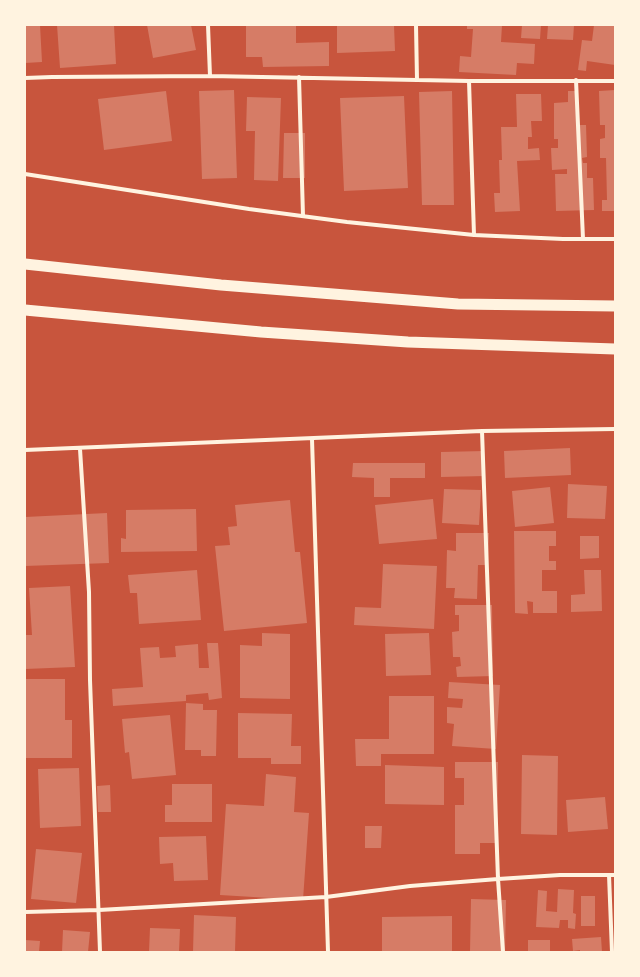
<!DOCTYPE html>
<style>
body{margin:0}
#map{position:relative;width:640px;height:977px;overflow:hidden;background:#c8553d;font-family:Cabin,sans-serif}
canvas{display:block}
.frame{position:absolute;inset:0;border:26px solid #fff3e0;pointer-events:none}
</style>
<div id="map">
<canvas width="640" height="977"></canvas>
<div class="frame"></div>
</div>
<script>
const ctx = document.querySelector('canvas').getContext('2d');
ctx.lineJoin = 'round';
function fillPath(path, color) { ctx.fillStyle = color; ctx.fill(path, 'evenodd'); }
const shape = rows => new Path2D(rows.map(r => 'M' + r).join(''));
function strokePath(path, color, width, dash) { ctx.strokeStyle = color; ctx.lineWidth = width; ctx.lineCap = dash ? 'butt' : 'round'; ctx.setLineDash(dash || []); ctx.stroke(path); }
fillPath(shape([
 [25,25,40,25,42,62,25,63],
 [57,25,114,25,116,64,60,68],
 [147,25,191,25,196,50,153,58],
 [246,25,296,25,296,43,329,42,329,66,263,67,262,57,246,57],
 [337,25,394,25,395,51,337,53],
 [467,25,502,25,501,42,535,44,534,64,517,63,516,75,459,72,460,56,471,57,473,29,467,29],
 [522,25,541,25,540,39,521,38],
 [548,25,574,25,573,40,547,39],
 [594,25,615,25,615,65,587,61,586,71,578,70,582,40,592,41],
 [234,90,237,178,202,179,199,91],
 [615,90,615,211,602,211,602,200,607,200,606,158,600,158,600,139,605,138,605,125,600,125,599,91],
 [166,91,172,141,104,150,98,99],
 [452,91,454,205,422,205,419,92],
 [568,91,576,91,577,125,586,125,587,157,582,158,583,163,587,163,587,178,593,178,594,210,556,211,555,174,567,174,567,169,552,170,551,148,558,148,558,139,554,139,554,103,568,102],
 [516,94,541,94,542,121,531,121,532,137,528,137,528,149,539,148,540,160,517,161,520,211,495,212,494,193,500,193,499,160,502,160,501,127,517,127],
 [404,96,408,188,344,191,340,98],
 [247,97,281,98,278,181,254,180,255,131,246,131],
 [284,133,305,133,305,178,283,178],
 [570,448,571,475,505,478,504,451],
 [484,451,485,476,441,477,441,452],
 [353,463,425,463,425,478,390,478,390,497,374,497,374,478,352,477],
 [568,484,607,486,605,519,567,518],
 [550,487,554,523,515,527,512,491],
 [444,489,481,490,479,525,442,523],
 [433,499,437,539,379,544,375,505],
 [290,500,295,552,300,552,307,623,224,631,215,546,230,545,228,527,237,526,235,505],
 [196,509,197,551,121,552,121,538,126,539,126,510],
 [107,513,109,563,25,566,25,517],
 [514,531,556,531,556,546,549,546,549,561,556,561,556,570,542,570,542,591,557,591,557,613,533,613,533,602,527,601,528,614,515,613],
 [456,533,489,533,488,565,478,565,477,599,454,598,455,588,446,588,447,550,456,551],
 [580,536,599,536,599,558,580,559],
 [383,564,437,566,434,629,354,625,355,607,381,608],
 [197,570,201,620,139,624,137,593,130,593,128,575],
 [584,570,601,570,602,611,571,612,571,595,585,594],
 [70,586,75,667,25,669,25,635,32,635,29,588],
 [455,605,492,605,493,676,457,677,456,667,461,666,460,657,453,657,452,632,459,631,459,615,455,615],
 [262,633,290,634,290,699,240,698,240,645,262,646],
 [429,633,431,675,386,676,385,634],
 [207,643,218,643,222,698,209,700,208,693,186,695,186,701,113,706,112,689,143,687,140,648,159,647,160,658,176,657,175,646,198,644,199,668,209,668],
 [25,679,65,679,65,720,72,720,72,758,25,758],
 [449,682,500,685,496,749,452,746,454,724,447,723,447,707,462,708,463,699,448,698],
 [389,696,434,696,434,754,381,754,381,766,356,766,355,739,389,739],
 [186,703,203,704,203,710,217,710,216,756,201,756,201,750,185,750],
 [238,713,292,714,291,746,301,746,301,764,271,764,271,758,238,758],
 [170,715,176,775,132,779,129,752,125,753,122,719],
 [522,755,558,756,557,835,521,834],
 [455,762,498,762,497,843,480,843,480,854,455,854,455,805,464,805,464,778,455,778],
 [385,765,444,767,444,805,385,804],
 [79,768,81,826,40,828,38,769],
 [266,774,296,777,294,812,309,813,303,900,220,895,226,804,264,806],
 [172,784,212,784,212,822,165,822,165,805,172,805],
 [110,785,111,812,98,812,97,786],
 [605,797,608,829,568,832,566,800],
 [365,826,382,826,381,848,365,848],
 [206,836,208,880,174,881,173,863,160,864,159,837],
 [36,849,82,853,76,903,31,899],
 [558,889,574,890,573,913,576,914,575,929,568,928,568,920,560,920,559,928,536,927,538,890,547,891,546,911,557,912],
 [581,896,595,896,595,926,581,926],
 [471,899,506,900,505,952,470,952],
 [194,915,236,917,235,952,193,952],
 [452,916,452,952,382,952,382,917],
 [150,928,180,929,179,952,149,952],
 [63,930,90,932,88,952,62,952],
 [601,937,602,952,580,952,580,950,573,951,572,939],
 [25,940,40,941,39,952,25,952],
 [528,940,550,940,550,952,528,952]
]), '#d67c66');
strokePath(shape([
 [208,25,210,76],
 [416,25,417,80],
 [299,77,303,216],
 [25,78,52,77,210,76,469,81,615,81],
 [576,80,583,239],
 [469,81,474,235],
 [25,174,249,209,347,222,474,235,563,239,615,239],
 [482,431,498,879,503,952],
 [312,439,328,952],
 [80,449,89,592,90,680,100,952],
 [25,450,482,431,615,429],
 [609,875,612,952],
 [25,912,99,910,326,897,410,886,498,879,560,875,615,875]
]), '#fff3e0', 4);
strokePath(shape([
 [25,264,221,285,458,304,615,306],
 [25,310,261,332,408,342,615,349]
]), '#fff3e0', 11);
</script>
